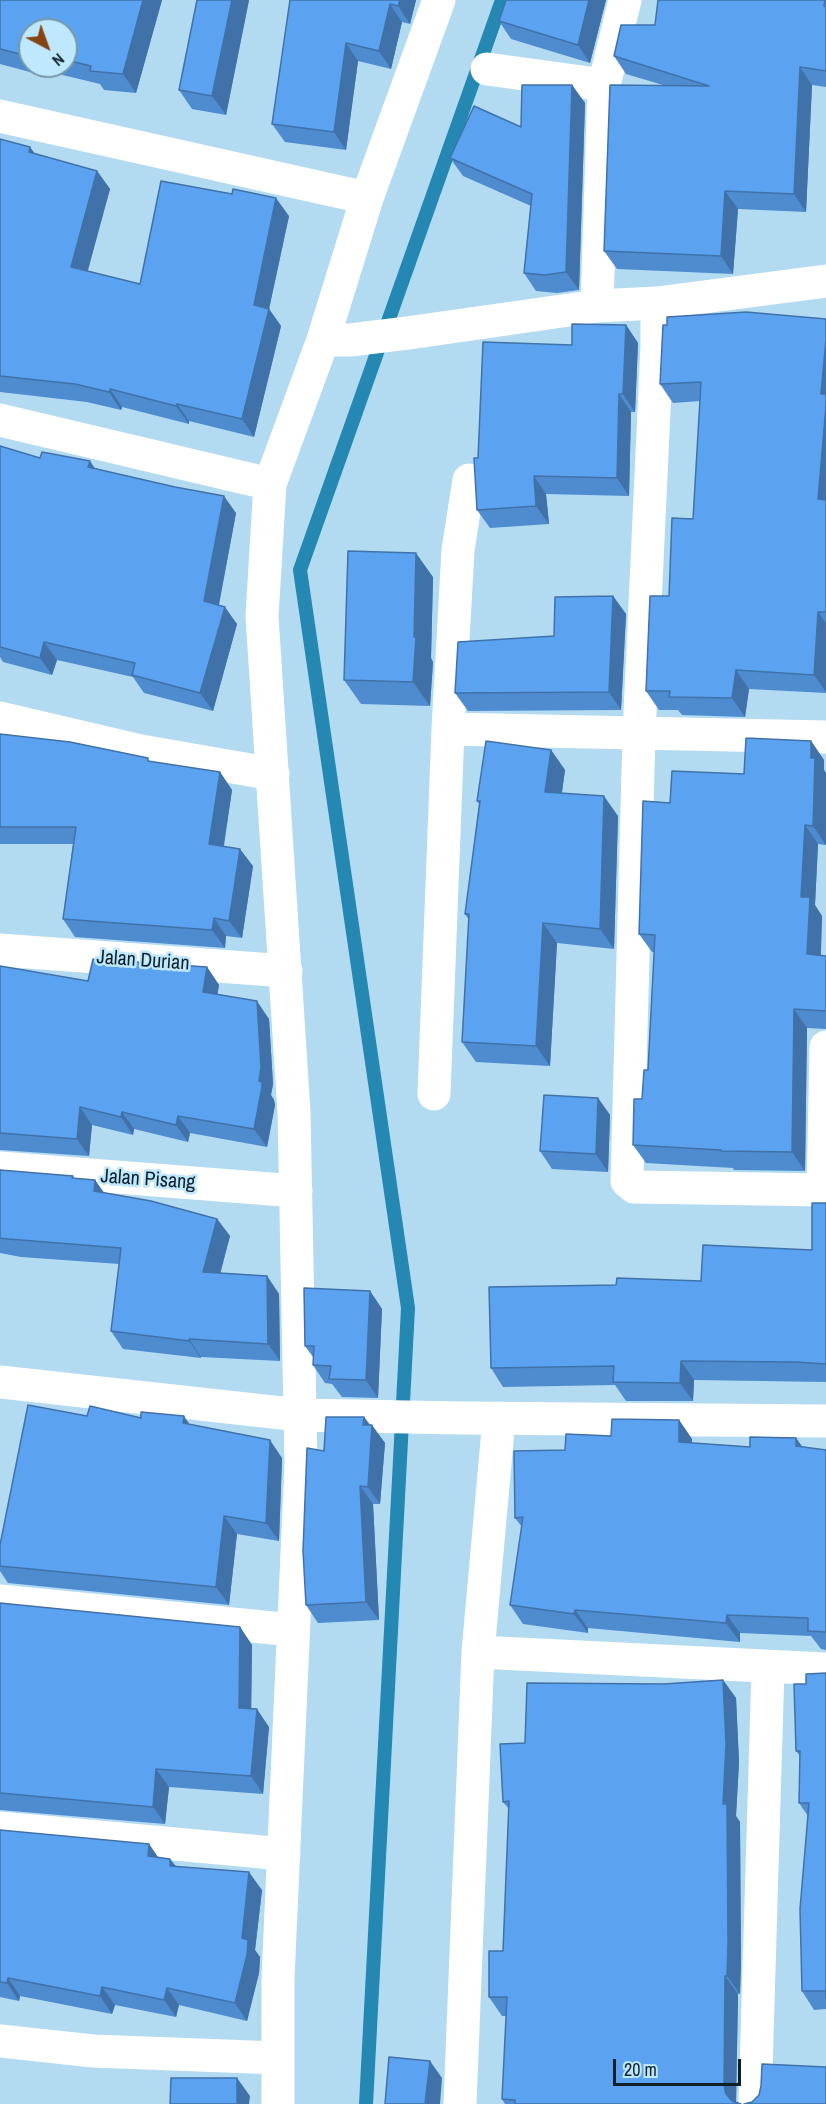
<!DOCTYPE html>
<style>
body{margin:0}
#map{position:relative;width:826px;height:2104px;overflow:hidden;background:#b2dbf1;font-family:"Archivo Narrow",sans-serif}
canvas{display:block}
.north{position:absolute;left:18px;top:18px;width:60px;height:60px;box-sizing:border-box;background:#bee8fe;border:2px solid #7898a8;border-radius:50%;rotate:139deg;font-size:16px;font-weight:700;line-height:24px;text-align:center;color:#102028}
.north::after{content:'';display:block;margin:auto;width:21px;height:27px;background:#864412;clip-path:polygon(50% 0,100% 100%,50% 72%,0 100%)}
.scale{position:absolute;left:613px;top:2059px;width:128px;height:27px;box-sizing:border-box;border:3px solid #102028;border-top:0;padding-left:8px;font-size:18px;line-height:21px;white-space:nowrap;color:#102028;-webkit-text-stroke:4px #bee8fe;paint-order:stroke}
</style>
<div id="map">
<canvas width="826" height="2104"></canvas>
<div class="north">N</div>
<div class="scale">20 m</div>
</div>
<script>
const ctx = document.querySelector('canvas').getContext('2d');
ctx.lineJoin = 'round';
const shape = rows => new Path2D(rows.map(r => 'M' + r).join(''));
function strokePath(path, color, width, dash) { ctx.strokeStyle = color; ctx.lineWidth = width; ctx.lineCap = dash ? 'butt' : 'round'; ctx.setLineDash(dash || []); ctx.stroke(path); }
function fillPath(path, color) { ctx.fillStyle = color; ctx.fill(path, 'evenodd'); }
function drawText(font, color, halo, rows, align = 'center') {
  ctx.font = font + ' "Archivo Narrow",sans-serif'; ctx.lineWidth = 5; ctx.setLineDash([]); ctx.textBaseline = 'middle'; ctx.strokeStyle = halo; ctx.fillStyle = color; for (const [text, x, y, turn = 0] of rows) {
    ctx.save(); ctx.translate(x, y); ctx.rotate((+turn || 0) * Math.PI / 180); ctx.textAlign = isNaN(turn) ? turn : align; if (halo) ctx.strokeText(text, 0, 0); ctx.fillText(text, 0, 0); ctx.restore();
  }
}
strokePath(shape([
 [366,2104,408,1308,300,570,502,0]
]), '#2488b2', 14);
strokePath(shape([
 [487,69,604,85],
 [0,116,367,198],
 [657,303,657,346,639,734,627,1181,634,1187,826,1190],
 [597,306,604,85,625,0],
 [323,340,350,340,408,333,597,306,657,303,826,281],
 [0,420,270,484],
 [0,718,141,751,273,774],
 [448,729,826,737],
 [0,950,286,971],
 [434,1094,448,729,458,550,469,480],
 [0,1168,296,1191],
 [823,1190,826,1047],
 [0,1382,300,1415,461,1418,826,1421],
 [0,1601,293,1630],
 [478,1652,826,1669],
 [0,1828,284,1854],
 [0,2041,93,2051,278,2058],
 [278,2104,278,1978,301,1464,294,1112,262,616,270,484,323,340,367,198,439,0],
 [460,2104,478,1652,499,1419],
 [755,2104,768,1668]
]), '#fff', 33);
fillPath(shape([
 [0,0,162,0,136,93,104,90,100,84,42,70,41,75,0,64],
 [30,30,66,30,66,66,30,66],
 [197,0,249,0,226,115,192,109,179,90],
 [290,0,416,0,410,24,402,22,391,69,358,61,346,150,285,142,272,124],
 [506,0,606,0,590,63,511,39,499,21],
 [826,0,826,87,812,85,806,212,738,209,733,274,617,269,604,251,663,85,626,74,614,56,655,25],
 [572,85,585,103,579,290,557,293,536,291,524,273,531,206,463,176,450,158,521,127],
 [0,139,30,147,35,154,97,171,110,189,87,271,140,284,289,216,269,309,281,326,254,437,189,421,189,424,122,407,121,410,87,402,0,392],
 [826,319,826,693,749,689,745,717,682,715,678,710,659,710,646,691,669,596,693,519,700,401,673,403,660,384],
 [626,325,638,343,635,412,631,412,629,496,546,494,549,524,490,528,477,510,478,458,572,345],
 [0,446,40,458,95,468,236,513,219,605,237,624,213,711,144,693,133,677,57,660,52,675,3,662,0,657],
 [433,577,431,658,433,662,430,706,361,704,344,680],
 [613,596,626,614,621,710,468,711,455,693,554,636],
 [0,734,151,762,220,772,232,790,224,846,253,866,242,938,226,936,225,948,75,937,63,919,73,844,0,844],
 [811,741,824,760,824,770,826,773,826,845,818,844,815,905,822,916,821,955,826,956,826,1029,807,1028,805,1171,734,1170,733,1168,646,1163,633,1145,648,1070,654,952,652,952,639,934,670,803,744,774],
 [551,750,565,770,562,793,618,816,614,949,557,943,550,1066,476,1062,462,1042,469,920,465,914,479,804,477,801],
 [0,966,88,981,207,967,219,985,217,995,269,1019,273,1084,271,1095,274,1100,275,1105,267,1147,190,1133,188,1142,134,1129,133,1135,92,1125,89,1156,0,1150],
 [598,1098,610,1115,608,1172,552,1169,540,1151],
 [0,1170,73,1176,74,1178,95,1180,104,1193,217,1219,230,1236,220,1273,267,1276,279,1294,280,1361,201,1357,201,1358,123,1349,111,1331,119,1264,21,1257,0,1253],
 [826,1203,826,1382,694,1380,693,1401,626,1401,615,1385,503,1387,491,1368,616,1285,701,1281,812,1250],
 [370,1291,382,1309,378,1398,342,1397,332,1384,325,1383,313,1365,313,1357,305,1346],
 [364,1417,385,1443,380,1504,373,1504,379,1620,318,1623,306,1605],
 [141,1418,189,1424,282,1458,279,1541,237,1534,229,1605,8,1583,0,1571,0,1545],
 [679,1420,692,1439,692,1443,750,1447,796,1438,802,1447,826,1450,826,1650,821,1649,811,1636,740,1633,740,1642,588,1628,588,1633,523,1624,510,1605,522,1527,515,1518,565,1450,611,1436],
 [0,1603,240,1627,252,1645,251,1709,269,1727,263,1794,169,1787,165,1824,0,1810],
 [826,1673,826,2009,814,2010,802,1991,808,1816,799,1803,800,1756,796,1751,806,1684],
 [723,1680,736,1698,739,1762,736,1816,740,1822,741,1961,740,1994,738,1994,736,2103,741,2104,505,2104,502,2099,506,2016,502,2016,489,1997,503,1951,509,1809,503,1802,525,1743,664,1684],
 [0,1830,149,1844,158,1857,170,1859,176,1866,262,1890,255,1950,260,1957,259,1973,247,2021,179,2005,176,2017,115,2005,112,2014,20,1996,19,2001,0,1997]
]), '#4e8ccf');
fillPath(shape([
 [143,0,162,0,136,93,123,74],
 [232,0,249,0,226,115,212,96],
 [400,0,416,0,410,24,398,6],
 [589,0,606,0,590,63,578,45],
 [390,4,402,22,391,69,379,51],
 [346,43,358,61,346,150,334,132],
 [35,66,40,66,42,70,41,75],
 [800,67,812,85,806,212,794,194],
 [572,85,585,103,579,290,566,272],
 [30,147,42,164,29,152],
 [97,171,110,189,84,285,71,267],
 [725,191,738,209,733,274,721,256],
 [276,198,289,216,269,309,281,326,254,437,242,419,254,305],
 [626,325,638,343,635,412,623,394],
 [826,340,826,401,821,394],
 [110,389,122,407,121,410,109,392],
 [619,394,631,412,629,496,617,478],
 [177,404,189,421,189,424,176,406],
 [826,406,826,511,818,499],
 [90,461,102,479,88,467],
 [534,476,546,494,549,524,536,506],
 [224,496,236,513,216,619,204,601],
 [416,553,433,577,431,658,433,662,430,706,413,682],
 [613,596,626,614,621,710,609,692],
 [225,607,237,624,213,711,200,693],
 [818,612,826,623,826,692,814,675],
 [44,642,57,660,52,675,40,658],
 [736,670,749,689,745,717,732,698],
 [811,741,824,760,824,770,826,773,826,845,813,826,811,758],
 [551,750,565,770,559,812,545,792],
 [220,772,232,790,221,862,209,844],
 [604,796,618,816,614,949,600,929],
 [805,825,818,844,815,905,822,916,820,973,807,954,801,897],
 [240,849,253,866,242,938,229,921],
 [214,918,226,936,225,948,212,930],
 [543,923,557,943,550,1066,536,1046],
 [207,967,219,985,215,1010,203,992],
 [257,1001,269,1019,273,1084,271,1095,274,1100,275,1105,267,1147,254,1129,259,1081],
 [794,1009,807,1028,805,1171,792,1152],
 [598,1098,610,1115,608,1172,596,1154],
 [80,1107,92,1125,89,1156,77,1139],
 [122,1112,134,1129,133,1135,121,1117],
 [178,1116,190,1133,188,1142,176,1125],
 [95,1180,107,1197,94,1191],
 [217,1219,230,1236,216,1290,203,1272],
 [267,1276,279,1294,280,1361,268,1344],
 [370,1291,382,1309,378,1398,366,1380],
 [189,1339,201,1357,201,1358,189,1341],
 [681,1361,694,1380,693,1401,680,1383],
 [184,1416,196,1434,183,1423],
 [364,1417,372,1429,372,1425,385,1443,380,1504,368,1487],
 [679,1420,692,1439,692,1460,679,1442],
 [796,1438,809,1456,796,1446],
 [270,1440,282,1458,279,1541,266,1523],
 [360,1486,373,1504,379,1620,366,1602],
 [224,1516,237,1534,229,1605,216,1587],
 [575,1610,588,1628,588,1633,574,1614],
 [727,1615,740,1633,740,1642,726,1623],
 [240,1627,252,1645,251,1726,239,1708],
 [723,1680,736,1698,739,1762,736,1816,740,1822,741,1961,740,1994,727,1976,723,1804],
 [257,1709,269,1727,263,1794,251,1776],
 [156,1769,169,1787,165,1824,153,1807],
 [149,1844,161,1862,148,1856],
 [170,1859,183,1876,170,1866],
 [249,1872,262,1890,255,1950,260,1957,259,1973,247,2021,235,2003],
 [725,1976,738,1994,736,2104,732,2104,726,2094,724,2085],
 [8,1978,20,1996,19,2001,7,1983],
 [102,1987,115,2005,112,2014,100,1996],
 [167,1988,179,2005,176,2017,164,2000],
 [430,2061,442,2078,440,2104,425,2104],
 [237,2078,250,2096,249,2104,237,2104]
]), '#4072a9');
const building = shape([
 [0,0,143,0,123,74,90,71,91,66,66,60,66,30,30,30,30,51,29,51,28,56,0,49,0,0],
 [197,0,232,0,212,96,179,90,197,0],
 [290,0,400,0,398,6,390,4,379,51,346,43,334,132,272,124,290,0],
 [506,0,589,0,578,45,499,21,506,0],
 [658,0,825,0,824,6,826,7,826,71,800,67,794,194,725,191,721,256,604,251,610,85,709,86,614,56,621,25,655,25,658,0],
 [522,85,572,85,566,272,545,275,524,273,532,194,450,158,474,106,521,127,522,85],
 [0,139,30,147,29,152,97,171,71,267,140,284,161,181,232,194,233,189,276,198,254,305,269,309,242,419,177,404,176,406,110,389,109,392,75,384,0,376,0,139],
 [746,312,826,319,826,340,821,394,826,394,826,406,818,499,826,500,826,612,818,612,814,675,736,670,732,698,669,697,670,691,646,691,650,596,669,596,672,518,693,519,701,382,660,384,663,325,667,325,667,317,746,312],
 [572,324,626,325,623,394,619,394,617,478,534,476,536,506,477,510,474,458,478,458,483,342,572,345,572,324],
 [0,446,40,458,42,452,90,461,88,467,175,487,224,496,204,601,225,607,200,693,132,675,135,663,44,642,40,658,0,647,0,446],
 [348,551,416,553,414,637,416,637,413,682,344,680,348,551],
 [613,596,609,692,455,693,458,642,554,636,555,597,613,596],
 [0,734,70,742,148,758,148,761,220,772,209,844,240,849,229,921,214,918,212,930,63,919,76,827,0,827,0,734],
 [746,738,811,741,811,758,815,758,813,826,805,825,801,897,810,897,807,954,826,956,826,1011,794,1009,792,1152,721,1151,721,1150,633,1145,634,1099,642,1099,644,1070,648,1070,655,935,639,934,643,801,670,803,672,771,744,774,746,738],
 [486,741,551,750,545,792,604,796,600,929,543,923,536,1046,462,1042,469,914,465,914,480,801,477,801,486,741],
 [93,959,207,967,203,992,257,1001,261,1067,259,1081,262,1082,262,1087,254,1129,178,1116,176,1125,122,1112,121,1117,80,1107,77,1139,0,1133,0,966,88,981,93,959],
 [544,1095,598,1098,596,1154,540,1151,544,1095],
 [0,1170,73,1176,72,1178,95,1180,94,1191,151,1201,217,1219,203,1272,267,1276,268,1344,189,1339,189,1341,111,1331,121,1248,8,1239,0,1238,0,1170],
 [812,1203,826,1203,826,1364,796,1362,681,1361,680,1383,613,1382,614,1366,491,1368,489,1287,616,1285,617,1278,701,1281,703,1245,812,1250,812,1203],
 [304,1288,370,1291,366,1380,329,1379,331,1366,313,1365,314,1346,305,1346,304,1288],
 [28,1405,87,1416,90,1406,141,1418,141,1412,184,1416,183,1423,270,1440,266,1523,224,1516,216,1587,0,1566,0,1545,28,1405],
 [326,1417,364,1417,363,1425,372,1425,368,1487,360,1486,366,1602,306,1605,303,1551,307,1448,324,1451,326,1417],
 [612,1419,679,1420,679,1442,750,1447,750,1437,796,1438,796,1446,826,1450,826,1632,808,1631,808,1618,727,1615,726,1623,575,1610,574,1614,510,1605,523,1517,515,1518,514,1451,565,1450,566,1434,611,1436,612,1419],
 [0,1603,240,1627,239,1708,257,1709,251,1776,156,1769,153,1807,0,1793,0,1603],
 [826,1673,826,1999,826,1991,802,1991,800,1909,809,1803,799,1803,800,1751,796,1751,794,1684,806,1684,806,1674,826,1673],
 [723,1680,726,1744,723,1804,727,1804,728,1943,727,1976,725,1976,724,2085,726,2094,732,2101,741,2104,515,2104,515,2100,502,2099,507,1997,489,1997,489,1951,503,1951,509,1801,503,1802,500,1744,525,1743,527,1683,664,1684,723,1680],
 [0,1830,149,1844,148,1856,170,1859,170,1866,249,1872,242,1938,248,1940,247,1955,235,2003,167,1988,164,2000,102,1987,100,1996,8,1978,7,1983,0,1982,0,1830],
 [389,2057,430,2061,425,2104,385,2104,389,2057],
 [762,2064,826,2067,826,2104,744,2104,752,2102,759,2095,761,2086,762,2064],
 [171,2078,237,2078,237,2104,170,2104,171,2078]
]);
fillPath(building, '#5ba3f1');
strokePath(building, '#4072a9', 1.5);
drawText('20px', '#102028', '#bee8fe', [
 ["Jalan Durian",143,961,4],
 ["Jalan Pisang",148,1180,4]
]);
</script>
